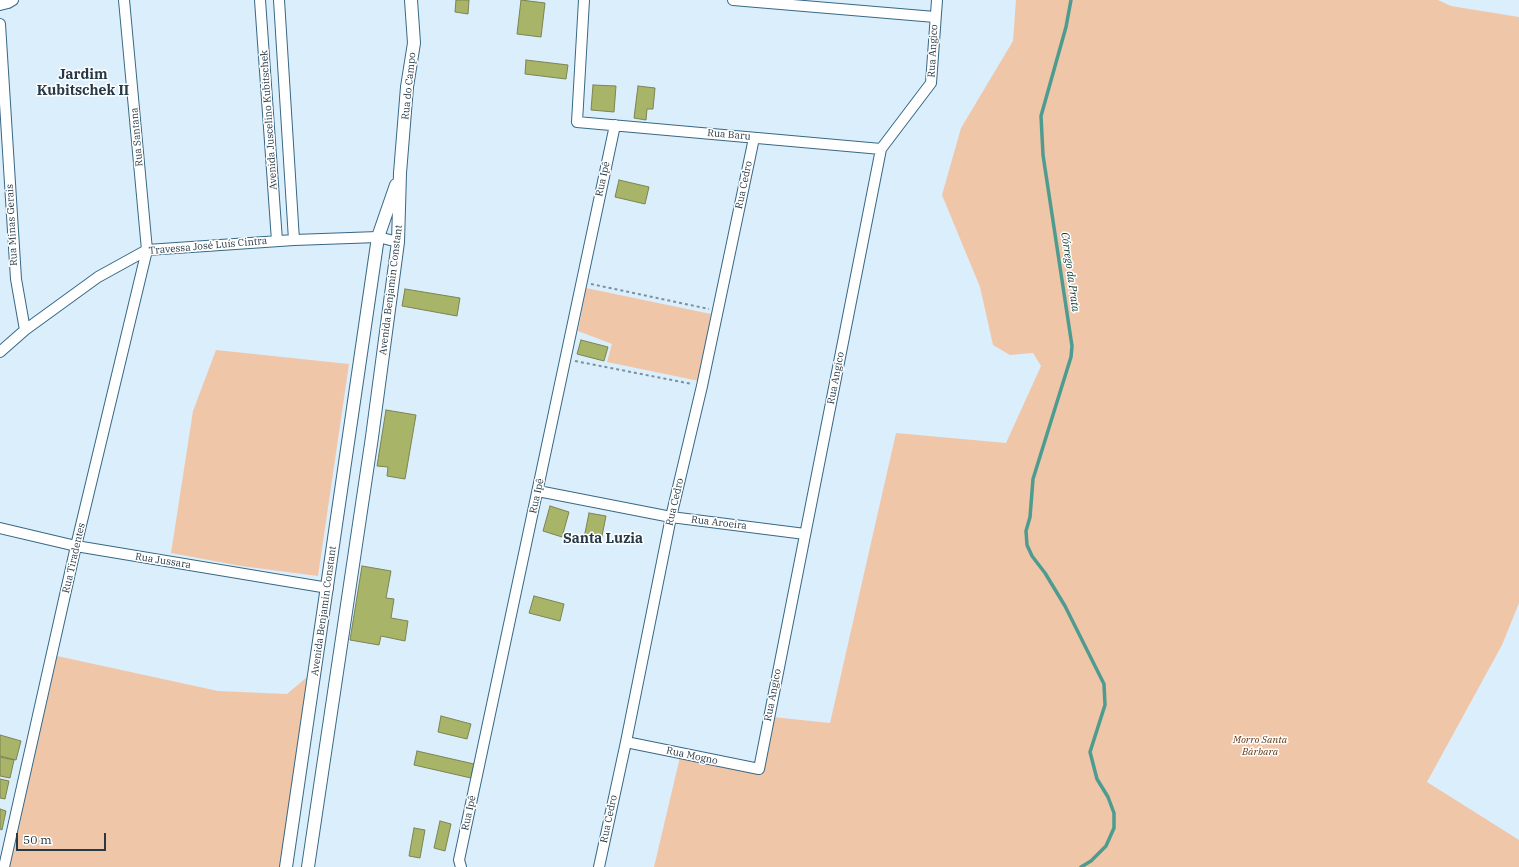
<!DOCTYPE html>
<meta charset="utf-8">
<style>
body{margin:0}
#map{position:relative;width:1519px;height:867px;overflow:hidden;background:#dbeefc;font-family:"IBM Plex Serif",serif}
canvas{display:block}
.scale{position:absolute;left:16px;top:833px;width:90px;height:18px;box-sizing:border-box;border:2px solid #253946;border-top:0;padding-left:5px;font-size:12px;line-height:14px;white-space:nowrap;color:#253946;-webkit-text-stroke:3px #fff;paint-order:stroke}
</style>
<div id="map">
<canvas width="1519" height="867"></canvas>
<div class="scale">50 m</div>
</div>
<script>
const ctx = document.querySelector('canvas').getContext('2d');
ctx.lineJoin = 'round';
function fillPath(path, color) { ctx.fillStyle = color; ctx.fill(path, 'evenodd'); }
const shape = rows => new Path2D(rows.map(r => 'M' + r).join(''));
function strokePath(path, color, width, dash) { ctx.strokeStyle = color; ctx.lineWidth = width; ctx.lineCap = dash ? 'butt' : 'round'; ctx.setLineDash(dash || []); ctx.stroke(path); }
function drawText(font, color, halo, rows, align = 'center') {
  ctx.font = font + ' "IBM Plex Serif",serif'; ctx.lineWidth = 3; ctx.setLineDash([]); ctx.textBaseline = 'middle'; ctx.strokeStyle = halo; ctx.fillStyle = color; for (const [text, x, y, turn = 0] of rows) {
    ctx.save(); ctx.translate(x, y); ctx.rotate((+turn || 0) * Math.PI / 180); ctx.textAlign = isNaN(turn) ? turn : align; if (halo) ctx.strokeText(text, 0, 0); ctx.fillText(text, 0, 0); ctx.restore();
  }
}
fillPath(shape([
 [1016,0,1438,0,1451,6,1519,17,1519,603,1502,645,1427,782,1519,840,1519,867,654,867,680,757,762,772,773,717,830,723,896,433,1006,443,1041,366,1033,353,1010,355,993,345,980,287,942,195,961,128,1013,41],
 [586,288,711,314,699,381,607,362,612,344,578,331],
 [216,350,349,364,318,576,241,566,171,553,193,411],
 [57,656,218,691,287,694,307,677,280,867,10,867]
]), '#f0c6a9');
strokePath(shape([
 [1071,0,1066,27,1041,116,1043,155,1072,346,1071,357,1033,479,1030,517,1026,531,1027,545,1032,556,1045,573,1065,606,1104,684,1105,705,1090,752,1097,779,1108,797,1114,813,1114,828,1106,846,1091,861,1081,867]
]), '#4e9c90', 3.5);
const building = shape([
 [456,0,469,0,468,14,455,12,456,0],
 [521,0,545,3,541,37,517,34,521,0],
 [526,60,568,65,566,79,525,74,526,60],
 [593,85,616,86,614,112,591,110,593,85],
 [638,86,655,88,653,109,647,109,646,120,634,118,638,86],
 [619,180,649,187,645,204,615,197,619,180],
 [405,289,460,298,457,316,402,306,405,289],
 [581,340,608,347,604,361,577,354,581,340],
 [386,410,416,415,405,479,387,476,388,467,377,466,386,410],
 [550,506,569,512,562,537,543,531,550,506],
 [589,513,606,516,601,541,584,538,589,513],
 [362,566,391,571,386,598,394,599,391,618,408,621,405,641,381,636,379,645,350,640,362,566],
 [534,596,564,604,560,621,529,613,534,596],
 [441,716,471,724,467,739,438,732,441,716],
 [0,735,21,741,16,760,0,756,0,735],
 [417,751,474,764,471,778,414,765,417,751],
 [0,757,14,760,10,778,0,776,0,757],
 [0,779,9,781,5,799,0,798,0,779],
 [0,809,6,811,2,830,0,829,0,809],
 [440,821,451,824,445,851,434,848,440,821],
 [414,828,425,830,420,858,409,856,414,828]
]);
fillPath(building, '#a8b467');
strokePath(building, '#7b8453', 1);
const minor = shape([
 [260,0,277,241],
 [279,0,294,240],
 [584,0,577,122,881,149],
 [733,0,935,17],
 [0,5,8,3,13,0],
 [0,24,16,279,25,330],
 [0,352,25,330,98,277,147,250,294,240,378,237,398,242],
 [538,491,671,517,805,534],
 [0,528,76,546,328,588],
 [626,742,759,769,881,149,931,83,937,0],
 [4,867,76,546,147,250,124,0],
 [461,867,459,860,615,125],
 [599,867,626,742,671,517,702,386,754,138]
]);
const tertiary = shape([
 [286,867,378,237,396,185],
 [308,867,372,437,398,242,400,173,407,87,414,43,411,0]
]);
strokePath(minor, '#386884', 12);
strokePath(tertiary, '#386884', 14);
strokePath(shape([
 [591,284,709,309],
 [575,361,692,384]
]), '#7c909d', 2, [3, 3]);
strokePath(minor, '#fff', 10);
strokePath(tertiary, '#fff', 12);
drawText('10px', '#253946', '#fff', [
 ["Rua Angico",933,51,-87],
 ["Rua do Campo",409,86,-84],
 ["Avenida Juscelino Kubitschek",269,120,-94],
 ["Rua Baru",729,135,5],
 ["Rua Santana",137,137,-95],
 ["Rua Ipê",603,179,-78],
 ["Rua Cedro",744,185,-78],
 ["Rua Minas Gerais",12,225,-93],
 ["Travessa José Luís Cintra",208,246,-5],
 ["Avenida Benjamin Constant",391,290,-83],
 ["Rua Angico",836,378,-79],
 ["Rua Ipê",537,496,-78],
 ["Rua Cedro",675,502,-77],
 ["Rua Aroeira",719,523,7],
 ["Rua Tiradentes",74,558,-77],
 ["Rua Jussara",163,561,9],
 ["Avenida Benjamin Constant",324,611,-82],
 ["Rua Angico",773,695,-79],
 ["Rua Mogno",692,756,12],
 ["Rua Ipê",469,813,-78],
 ["Rua Cedro",609,819,-78]
]);
drawText('italic 10px', '#5f330e', '#fff', [
 ["Morro Santa",1260,740],
 ["Bárbara",1260,752]
]);
drawText('italic 11px', '#07392f', '#fff', [
 ["Córrego da Prata",1070,272,82]
]);
drawText('bold 14px', '#253946', '#fff', [
 ["Jardim",83,75],
 ["Kubitschek II",83,91],
 ["Santa Luzia",603,539]
]);
</script>
